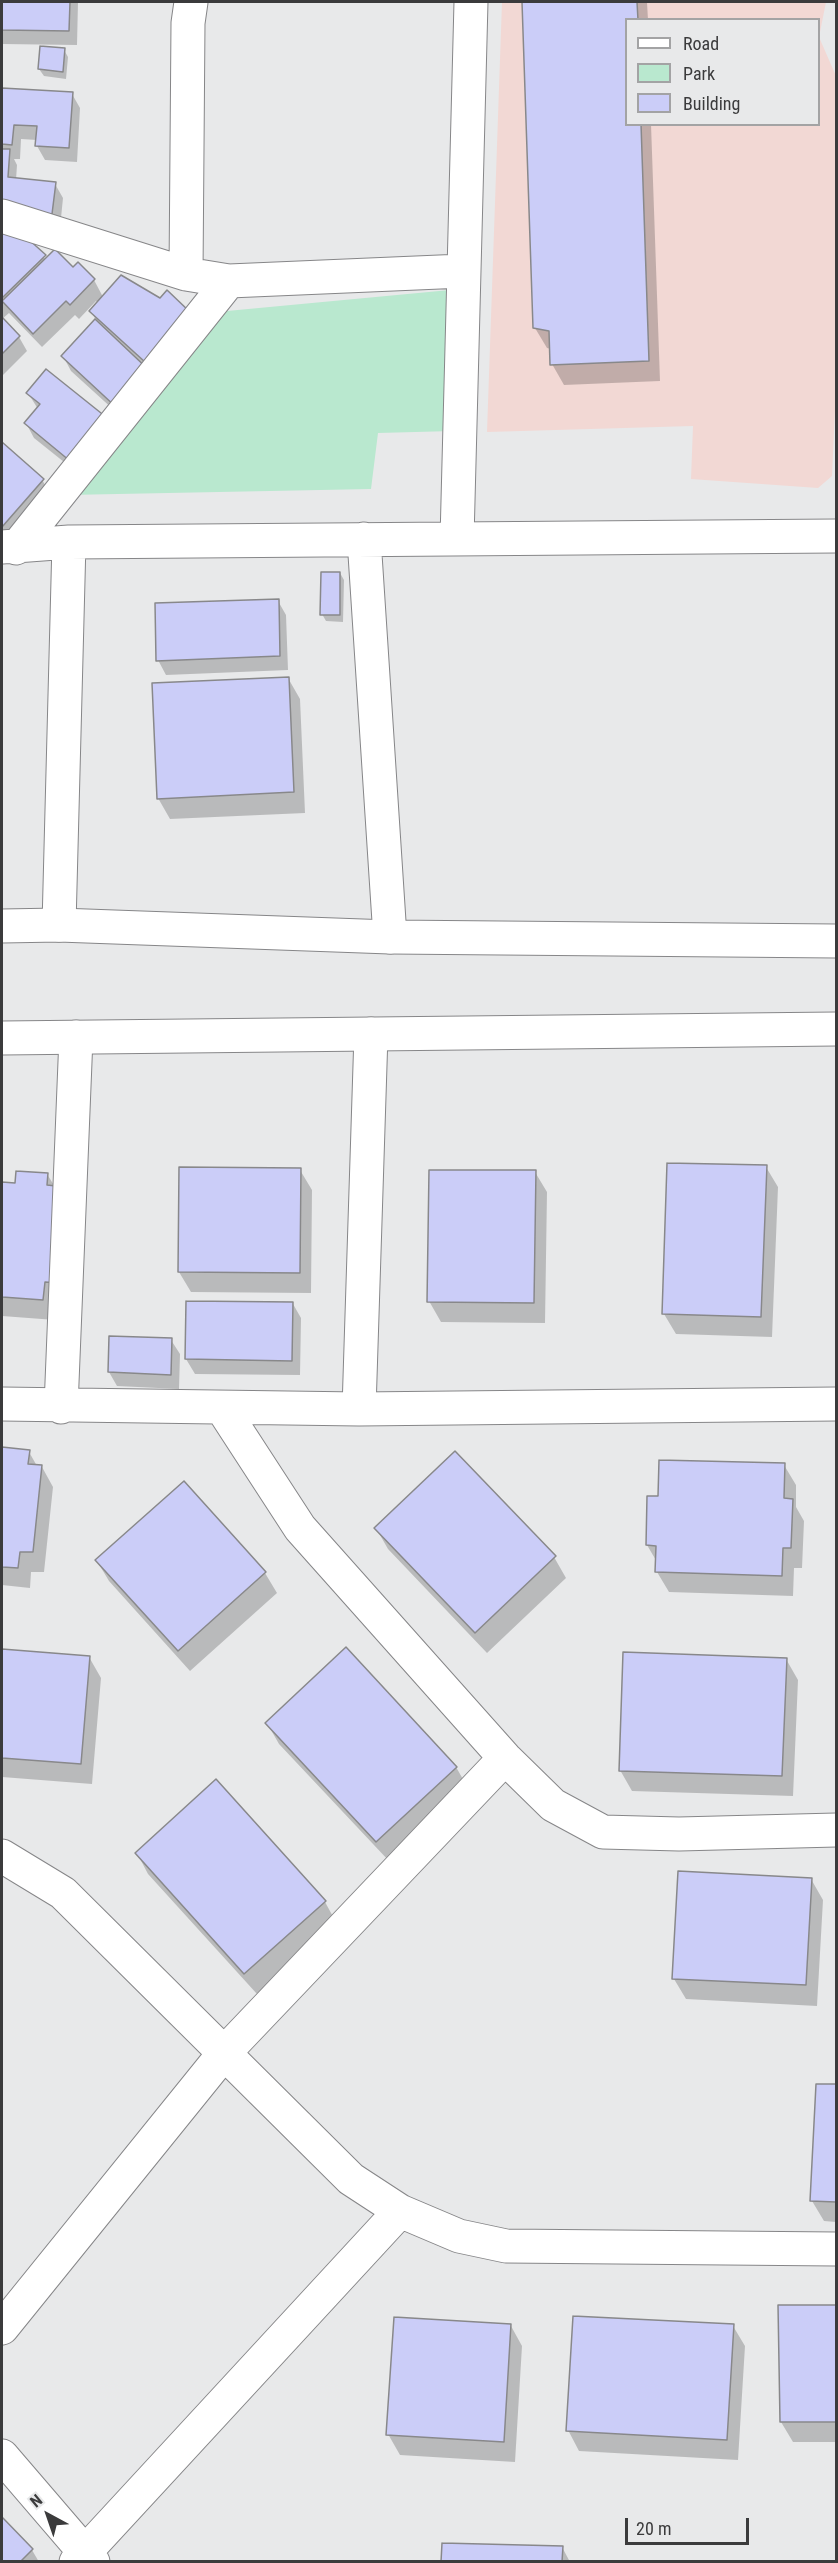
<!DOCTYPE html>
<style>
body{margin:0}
#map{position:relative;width:838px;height:2563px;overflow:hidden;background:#e8e9ea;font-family:"Roboto Condensed",sans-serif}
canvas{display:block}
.frame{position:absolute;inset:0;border:3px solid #3b3b3c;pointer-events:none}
.legend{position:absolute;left:625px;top:18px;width:195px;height:108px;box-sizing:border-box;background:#e8e9ea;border:2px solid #a3a3a4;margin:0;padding:8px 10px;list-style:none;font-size:18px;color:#3b3b3c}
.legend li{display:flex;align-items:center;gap:12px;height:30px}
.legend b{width:30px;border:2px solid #a3a3a4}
.north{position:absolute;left:18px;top:2485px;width:60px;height:60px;-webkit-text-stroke:4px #e8e9ea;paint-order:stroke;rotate:320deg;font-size:16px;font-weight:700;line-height:24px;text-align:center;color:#3b3b3c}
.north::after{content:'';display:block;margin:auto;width:21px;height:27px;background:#3b3b3c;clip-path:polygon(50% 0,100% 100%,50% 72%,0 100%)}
.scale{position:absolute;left:625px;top:2518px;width:124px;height:27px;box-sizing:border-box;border:3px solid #3b3b3c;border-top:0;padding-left:8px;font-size:18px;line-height:21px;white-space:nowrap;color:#3b3b3c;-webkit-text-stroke:4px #e8e9ea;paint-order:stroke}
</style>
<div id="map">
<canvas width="838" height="2563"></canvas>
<div class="frame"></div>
<ul class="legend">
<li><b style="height:8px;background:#fff"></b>Road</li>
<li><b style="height:16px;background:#b9e8cf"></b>Park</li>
<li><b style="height:16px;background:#cbcdf8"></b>Building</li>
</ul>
<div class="north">N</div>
<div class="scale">20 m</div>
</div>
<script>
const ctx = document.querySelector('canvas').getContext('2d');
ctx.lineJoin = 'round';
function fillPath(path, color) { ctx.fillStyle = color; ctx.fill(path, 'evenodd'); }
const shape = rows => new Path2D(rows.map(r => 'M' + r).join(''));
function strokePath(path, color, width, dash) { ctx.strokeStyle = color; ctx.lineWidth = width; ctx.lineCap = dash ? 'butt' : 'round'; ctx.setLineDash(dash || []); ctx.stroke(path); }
fillPath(shape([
 [502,2,826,2,819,37,836,76,836,388,832,476,818,488,691,479,693,426,487,432],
 [626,20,818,20,818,124,626,124]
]), '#f2d8d4');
fillPath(shape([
 [450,290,453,431,378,433,371,489,67,495,227,311]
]), '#b9e8cf');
fillPath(shape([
 [2,2,78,2,77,45,2,44],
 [524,2,647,2,648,20,626,20,626,124,651,124,660,381,564,385,552,364,551,349,547,348,535,328],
 [64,50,68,57,66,79,44,76,39,69],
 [2,90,72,94,80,108,77,162,45,160,37,146,37,140,21,139,20,159,14,159,17,165,16,180,55,184,63,198,60,228,2,222],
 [2,235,26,239,46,260,73,270,78,264,94,280,103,297,160,300,167,293,126,421,71,371,63,356,96,320,91,311,98,303,96,301,79,319,75,315,42,347,9,313,2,319,19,337,27,351,2,376],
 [46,371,79,474,34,438,26,423,38,409,28,393],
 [2,444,42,480,51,494,9,541,2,535],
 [340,573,344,580,343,622,326,621,322,614],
 [278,601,286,615,288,670,166,675,158,660],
 [288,678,300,699,305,813,170,819,158,798],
 [766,1167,778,1187,772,1337,676,1334,664,1314],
 [300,1170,312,1190,311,1293,191,1292,179,1272],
 [535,1172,547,1192,545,1323,441,1322,429,1301],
 [47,1174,55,1187,55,1320,2,1316,2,1183,16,1184],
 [187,1303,293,1304,301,1318,300,1375,195,1374,186,1359],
 [171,1340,180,1354,179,1389,117,1386,109,1372],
 [2,1449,29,1452,37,1466,42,1467,53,1487,44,1572,31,1572,30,1588,2,1585],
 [784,1465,796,1485,796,1507,804,1521,802,1568,794,1568,793,1596,669,1592,657,1572,657,1562,647,1545,659,1497],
 [376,1528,554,1557,566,1578,487,1653,388,1549],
 [97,1561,265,1573,277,1593,190,1671,109,1581],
 [2,1651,89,1657,101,1678,92,1784,2,1777],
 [786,1659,798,1680,793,1796,632,1791,620,1770],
 [267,1723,456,1767,468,1788,389,1861,279,1744],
 [137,1853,325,1902,336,1922,257,1994,148,1874],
 [811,1879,823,1900,817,2006,686,1999,674,1979],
 [817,2085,836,2086,836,2222,824,2221,812,2201],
 [836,2306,836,2442,793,2442,781,2422,780,2307],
 [511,2326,522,2346,515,2462,400,2455,388,2434],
 [733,2326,745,2346,738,2460,579,2451,568,2430],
 [2,2519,32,2550,39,2562,2,2562],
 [562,2547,570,2562,443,2562]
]), '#0003');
const building = shape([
 [2,2,70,2,69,31,2,30,2,2],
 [522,2,637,2,638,20,626,20,626,124,641,124,649,361,550,365,549,331,533,328,522,2],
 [40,46,65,48,63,72,38,69,40,46],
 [2,88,73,92,69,148,35,146,37,126,14,125,12,145,2,144,2,88],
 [2,149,10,149,8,177,56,182,52,214,2,209,2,149],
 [2,233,27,238,46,255,2,298,2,233],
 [55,249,73,267,78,262,95,279,70,305,66,301,33,334,2,301,55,249],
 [121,275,160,298,167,290,190,312,145,362,89,311,121,275],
 [2,317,20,336,2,354,2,317],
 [95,319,151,372,117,408,61,356,95,319],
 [46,369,106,417,70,461,24,423,40,404,26,393,46,369],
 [2,442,44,479,2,527,2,442],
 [321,572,340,572,340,615,320,615,321,572],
 [279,599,280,656,156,661,155,603,279,599],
 [289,677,294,792,157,799,152,683,289,677],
 [667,1163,767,1165,761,1317,662,1314,667,1163],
 [179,1167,301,1168,300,1273,178,1272,179,1167],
 [429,1170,536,1170,534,1303,427,1302,429,1170],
 [16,1171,48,1173,47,1185,65,1187,58,1283,45,1282,43,1300,2,1297,2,1182,15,1183,16,1171],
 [186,1301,293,1302,292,1361,185,1359,186,1301],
 [109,1336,172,1338,171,1375,108,1372,109,1336],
 [2,1447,30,1450,28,1464,42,1465,33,1552,20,1552,18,1568,2,1567,2,1447],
 [455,1451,556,1556,475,1633,374,1528,455,1451],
 [659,1460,785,1463,784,1498,793,1499,791,1548,783,1548,782,1576,655,1572,656,1546,646,1545,647,1496,658,1496,659,1460],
 [184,1481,266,1572,178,1651,95,1560,184,1481],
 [346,1647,457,1767,376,1842,265,1723,346,1647],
 [2,1649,90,1656,81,1764,2,1758,2,1649],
 [623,1652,787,1658,782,1776,619,1771,623,1652],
 [216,1779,326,1901,244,1974,135,1853,216,1779],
 [678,1871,812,1878,806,1985,672,1979,678,1871],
 [816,2084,836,2084,836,2202,810,2201,816,2084],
 [778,2305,836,2305,836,2422,780,2422,778,2305],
 [573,2316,734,2324,727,2440,566,2431,573,2316],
 [394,2317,511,2324,504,2442,386,2435,394,2317],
 [2,2517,33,2549,20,2562,2,2562,2,2517],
 [442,2543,563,2546,562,2562,441,2562,442,2543]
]);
fillPath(building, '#cbcdf8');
strokePath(building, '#88888a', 1.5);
const street = shape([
 [2,216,186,274,229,281,463,271],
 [186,274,188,23,191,2],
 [364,539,390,937],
 [457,539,471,2],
 [2,547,69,542,836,536],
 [16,548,229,281],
 [59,925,69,542],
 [2,1404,359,1409,836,1404],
 [61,1407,76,1037],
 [222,1408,300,1528,505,1758,553,1805,603,1832,679,1834,836,1830],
 [359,1409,371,1034],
 [2,1856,63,1893,351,2179,400,2211,459,2236,506,2246,836,2249],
 [2,2328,225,2052,505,1758],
 [2,2456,93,2562],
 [76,2562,400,2211]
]);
const primary = shape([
 [2,926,59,925,390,937,836,941],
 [2,1038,836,1029]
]);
strokePath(street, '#868688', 35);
strokePath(primary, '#868688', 35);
strokePath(street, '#fff', 33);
strokePath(primary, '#fff', 33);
</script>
